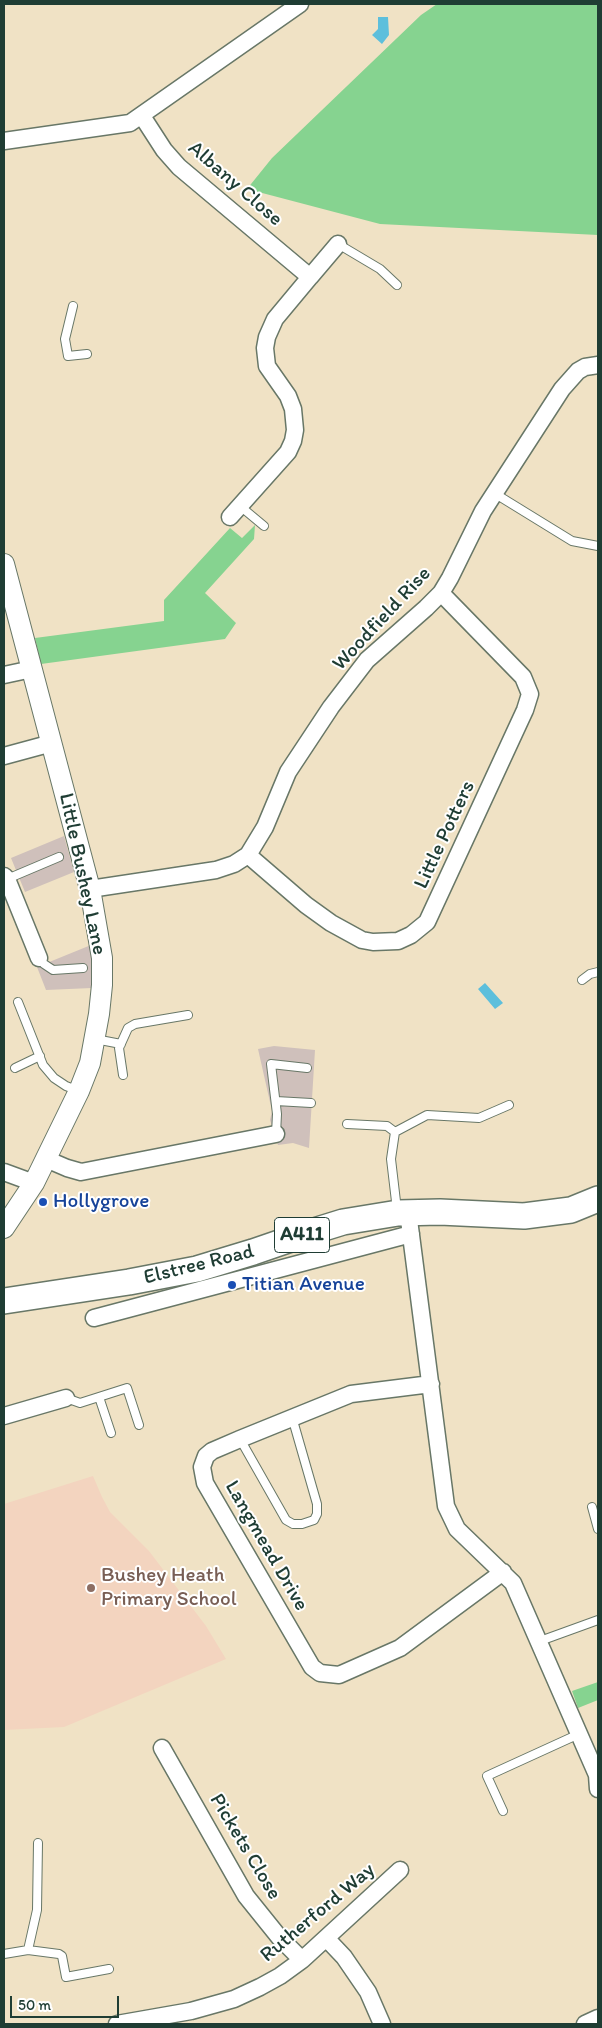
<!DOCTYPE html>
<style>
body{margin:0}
#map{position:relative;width:602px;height:2028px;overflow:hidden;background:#f0e2c5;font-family:Itim,sans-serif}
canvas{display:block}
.frame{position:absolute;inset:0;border:5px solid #1f3d34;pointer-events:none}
.scale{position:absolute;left:10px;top:1996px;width:109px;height:22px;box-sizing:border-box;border:2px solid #1f3d34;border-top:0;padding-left:6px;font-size:15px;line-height:18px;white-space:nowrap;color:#1f3d34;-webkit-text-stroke:4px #fff;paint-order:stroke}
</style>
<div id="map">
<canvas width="602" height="2028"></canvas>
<div class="frame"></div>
<div class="scale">50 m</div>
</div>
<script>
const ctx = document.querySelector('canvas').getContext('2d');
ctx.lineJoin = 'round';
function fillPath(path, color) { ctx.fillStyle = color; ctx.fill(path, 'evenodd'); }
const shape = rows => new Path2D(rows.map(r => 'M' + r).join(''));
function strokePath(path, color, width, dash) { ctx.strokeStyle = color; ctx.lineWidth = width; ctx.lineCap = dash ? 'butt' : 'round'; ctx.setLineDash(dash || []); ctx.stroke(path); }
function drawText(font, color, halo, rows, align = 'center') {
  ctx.font = font + ' Itim,sans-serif'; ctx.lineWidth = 4; ctx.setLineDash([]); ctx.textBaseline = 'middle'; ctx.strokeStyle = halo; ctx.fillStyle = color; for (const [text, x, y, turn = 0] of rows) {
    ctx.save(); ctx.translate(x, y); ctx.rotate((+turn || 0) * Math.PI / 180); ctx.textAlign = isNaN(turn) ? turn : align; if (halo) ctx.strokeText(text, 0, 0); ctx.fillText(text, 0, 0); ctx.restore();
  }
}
fillPath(shape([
 [93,1476,102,1497,110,1512,149,1551,206,1626,226,1659,64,1727,4,1730,4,1504]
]), '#f3d4bf');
fillPath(shape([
 [64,836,74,872,25,892,11,858],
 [91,945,92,988,46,990,37,967],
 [274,1046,315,1050,309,1148,293,1143,278,1145,270,1120,272,1111,258,1049]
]), '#cfc0bb');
fillPath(shape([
 [437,4,598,4,598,235,380,224,247,189,272,158,421,15],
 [255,525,254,539,205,593,236,623,225,639,41,664,35,638,164,621,164,600,230,528,242,538],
 [598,1682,598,1700,578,1708,572,1691]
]), '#86d390');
fillPath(shape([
 [378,17,388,17,389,35,382,44,372,35,378,29],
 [485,983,503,1003,495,1009,478,989]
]), '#5dbfdc');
const service = shape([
 [338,244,380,269,397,285],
 [73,306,65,339,68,356,87,354],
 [494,493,572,541,598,546],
 [240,506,264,526],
 [7,879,59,857],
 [39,958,44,964,53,970,83,968],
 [582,980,590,974,598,972],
 [18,1002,43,1065,54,1078,66,1086,79,1091],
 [95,1039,121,1044],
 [15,1068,40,1056],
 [123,1075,119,1048,128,1028,135,1024,188,1015],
 [276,1101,311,1103],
 [347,1124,387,1126,395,1132,391,1159,397,1210],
 [395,1132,427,1115,479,1118,509,1105],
 [276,1134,277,1114,271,1064,307,1068],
 [99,1397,111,1433],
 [66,1398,80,1403,127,1388,139,1425],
 [240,1439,286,1520,293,1524,302,1524,314,1520,317,1514,317,1504,292,1417],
 [592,1507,598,1529],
 [540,1641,598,1620],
 [503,1811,487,1776,579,1734],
 [28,1950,37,1910,38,1843],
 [4,1954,28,1950,59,1954,62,1956,66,1977,109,1969]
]);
const minor = shape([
 [142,116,164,150,179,167,310,277,275,319,267,337,265,348,267,366,288,396,293,409,295,430,293,441,288,452,230,517],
 [4,141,130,123,300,4],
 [310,277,338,244],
 [4,675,32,669],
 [4,756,52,743],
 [248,855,306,905,331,923,362,940,373,942,398,941,411,935,427,922,525,710,530,694,523,677,441,593],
 [4,876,7,879,39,958],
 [90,889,216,870,234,864,248,855,265,827,288,772,331,707,367,660,426,608,441,593,450,578,483,511,562,389,578,371,585,367,598,365],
 [46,1159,67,1168,81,1172,276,1134],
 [4,1172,34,1183],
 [408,1212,446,1506,457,1529,513,1583,597,1775,598,1789],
 [94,1318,411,1234],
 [431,1384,351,1394,240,1439,212,1451,206,1456,202,1467,205,1483,312,1667,320,1673,339,1675,400,1648,503,1572],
 [4,1416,66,1398],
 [162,1748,246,1896,279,1937,302,1960],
 [326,1938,344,1957,368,1992,382,2024],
 [117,2024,191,2011,234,1999,260,1987,280,1976,302,1960,400,1870],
 [585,2024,598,2018]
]);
const tertiary = shape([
 [4,564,90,889,102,958,102,985,99,1014,90,1063,79,1091,34,1183,4,1228]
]);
const primary = shape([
 [4,1301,129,1282,197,1269,253,1252,314,1231,343,1222,398,1213,440,1212,524,1216,571,1210,598,1199]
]);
strokePath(service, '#687767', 10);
strokePath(minor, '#687767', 19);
strokePath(tertiary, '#687767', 22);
strokePath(primary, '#687767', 28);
strokePath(service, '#fff', 8);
strokePath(minor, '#fff', 16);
strokePath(tertiary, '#fff', 20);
strokePath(primary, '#fff', 25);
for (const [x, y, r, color] of [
 [43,1202,5,"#1a4fb4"],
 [232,1285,5,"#1a4fb4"],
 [91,1588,5,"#8d6e63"]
]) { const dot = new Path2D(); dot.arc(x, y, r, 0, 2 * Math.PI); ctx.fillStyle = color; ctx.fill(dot); strokePath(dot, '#fff', 2); }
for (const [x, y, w] of [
 [302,1235,55]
]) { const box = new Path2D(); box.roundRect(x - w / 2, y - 17.5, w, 35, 4); ctx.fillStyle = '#fff'; ctx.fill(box); strokePath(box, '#1f3d34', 1); }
drawText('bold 20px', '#1f3d34', null, [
 ["A411",302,1235]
]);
drawText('21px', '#1f3d34', '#fff', [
 ["Albany Close",235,184,41],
 ["Woodfield Rise",382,619,-47],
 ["Little Potters",445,835,-65],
 ["Little Bushey Lane",82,874,78],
 ["Elstree Road",199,1265,-14],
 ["Langmead Drive",266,1546,60],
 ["Pickets Close",245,1847,59],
 ["Rutherford Way",318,1913,-40]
]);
drawText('21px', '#164399', '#fff', [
 ["Hollygrove",53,1202],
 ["Titian Avenue",242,1285]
], 'left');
drawText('21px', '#785e54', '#fff', [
 ["Bushey Heath",101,1576],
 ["Primary School",101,1600]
], 'left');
</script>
